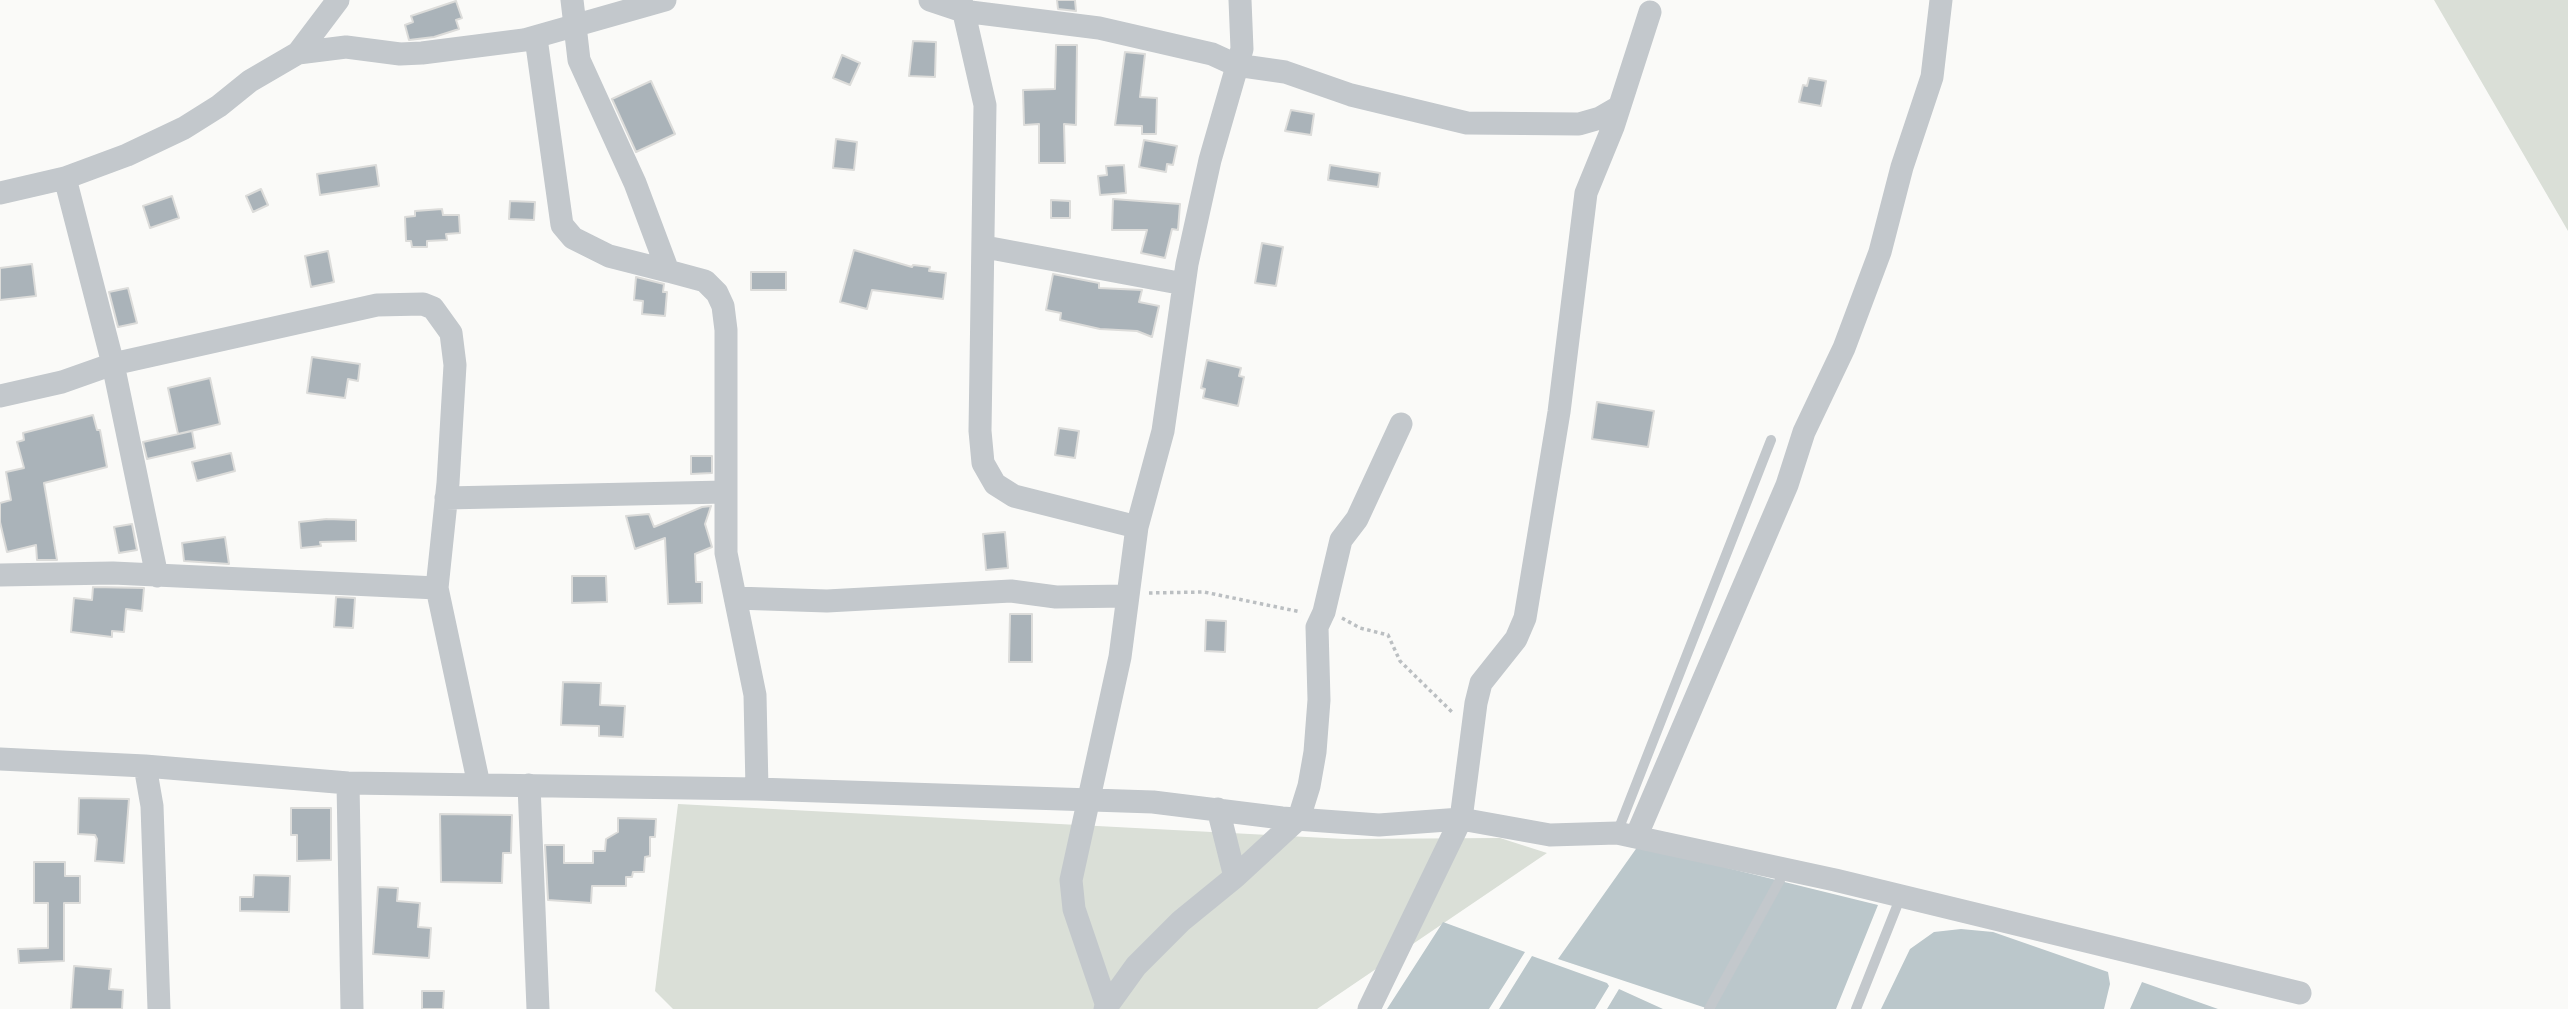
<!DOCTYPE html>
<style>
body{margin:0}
canvas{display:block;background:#fafaf8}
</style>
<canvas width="2568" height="1009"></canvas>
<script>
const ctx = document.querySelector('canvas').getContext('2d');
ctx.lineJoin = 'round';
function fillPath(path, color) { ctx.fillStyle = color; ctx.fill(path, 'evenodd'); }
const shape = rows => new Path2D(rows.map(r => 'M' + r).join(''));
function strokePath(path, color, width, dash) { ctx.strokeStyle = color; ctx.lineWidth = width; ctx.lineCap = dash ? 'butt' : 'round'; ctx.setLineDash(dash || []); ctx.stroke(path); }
fillPath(shape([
 [2434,0,2568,0,2568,231],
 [678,804,1345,839,1500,838,1547,853,1317,1009,673,1009,655,991]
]), '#dadfd7');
fillPath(shape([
 [1638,846,1878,905,1836,1009,1709,1009,1558,959],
 [1443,922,1525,952,1489,1009,1387,1009],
 [1961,929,1993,932,2108,972,2110,984,2104,1009,1881,1009,1910,949,1934,932],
 [1532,956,1607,983,1609,986,1595,1009,1499,1009],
 [2142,982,2218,1009,2130,1009],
 [1619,989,1663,1009,1607,1009]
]), '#bbc7cb');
const building = shape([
 [1057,0,1075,0,1076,11,1058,9,1057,0],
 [456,1,462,18,456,20,459,29,434,37,409,40,405,25,413,22,411,16,456,1],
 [913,41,936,42,935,77,909,76,913,41],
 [1056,45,1077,45,1076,125,1064,124,1065,163,1039,163,1039,124,1024,125,1023,90,1055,89,1056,45],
 [1125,52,1145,54,1140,97,1157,98,1156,134,1142,134,1142,126,1115,125,1125,52],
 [842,55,860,63,850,85,833,78,842,55],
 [1809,78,1826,81,1821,106,1799,102,1803,85,1807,86,1809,78],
 [651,81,675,134,636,152,612,99,651,81],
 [1291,110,1314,114,1311,135,1285,131,1291,110],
 [836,139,857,142,854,170,833,168,836,139],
 [1144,140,1177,146,1173,165,1167,164,1166,172,1139,167,1144,140],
 [376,165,379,186,320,195,317,174,376,165],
 [1124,165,1126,193,1100,195,1098,176,1107,175,1106,166,1124,165],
 [1330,165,1380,173,1378,187,1328,180,1330,165],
 [261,189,268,205,253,212,246,196,261,189],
 [172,196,179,218,150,228,143,206,172,196],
 [1113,199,1180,204,1178,230,1172,229,1165,258,1141,253,1147,230,1112,230,1113,199],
 [1051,200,1070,201,1070,218,1051,218,1051,200],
 [510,201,535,202,534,220,509,219,510,201],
 [442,209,443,215,459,215,460,233,446,234,447,240,427,241,427,247,412,247,411,241,406,241,405,217,415,216,415,211,442,209],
 [1262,243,1283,247,1276,286,1255,283,1262,243],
 [854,250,912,267,913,265,930,267,929,271,946,273,943,299,872,290,867,309,840,302,854,250],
 [328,251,334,282,311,287,305,256,328,251],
 [32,264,36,296,0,300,0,268,32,264],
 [751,272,786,272,786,290,751,290,751,272],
 [1053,274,1099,283,1099,288,1142,290,1139,302,1159,306,1152,337,1137,331,1100,329,1060,320,1061,313,1046,310,1053,274],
 [636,277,664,284,663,292,667,292,665,316,642,314,643,301,634,300,636,277],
 [128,288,137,323,118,327,109,292,128,288],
 [312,357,360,364,358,381,348,379,345,398,307,393,312,357],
 [1207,360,1241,368,1239,376,1244,377,1238,406,1203,398,1205,389,1201,388,1207,360],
 [210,378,220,424,178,434,168,388,210,378],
 [1597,402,1654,411,1648,447,1592,439,1597,402],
 [93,415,97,430,100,430,107,467,44,483,57,560,37,560,36,545,7,552,0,522,0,503,11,500,6,472,24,468,17,442,24,440,23,433,93,415],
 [1059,428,1079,431,1075,458,1055,455,1059,428],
 [192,431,195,448,147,459,143,442,192,431],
 [231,453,235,471,197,481,192,462,231,453],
 [691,456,712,456,712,473,691,474,691,456],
 [711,506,705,524,712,547,695,554,696,582,702,582,702,603,668,604,665,538,635,549,626,516,649,514,654,527,702,507,711,506],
 [327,519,356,520,356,541,320,542,321,546,301,548,299,522,327,519],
 [132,524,137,550,119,553,114,527,132,524],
 [1005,532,1008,568,986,570,983,534,1005,532],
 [225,537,229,564,184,561,182,543,225,537],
 [572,576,606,576,607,602,572,603,572,576],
 [93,587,144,588,142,611,126,609,124,632,112,631,112,637,71,632,74,598,92,600,93,587],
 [336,597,355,598,353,628,334,627,336,597],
 [1010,614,1032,614,1032,662,1009,662,1010,614],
 [1206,620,1226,621,1225,652,1205,651,1206,620],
 [563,682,601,683,600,705,625,706,623,737,599,736,599,726,561,725,563,682],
 [79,798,129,799,124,863,95,861,97,839,95,835,78,834,79,798],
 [291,808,331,808,331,860,297,861,297,835,291,835,291,808],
 [440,814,512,815,511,853,503,853,502,883,441,882,440,814],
 [618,818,656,819,655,837,650,837,650,856,645,857,644,872,633,872,632,877,626,877,626,886,592,886,591,903,548,900,545,845,564,845,564,863,593,863,593,851,605,851,606,839,618,832,618,818],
 [34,862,65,862,65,876,80,876,80,903,64,903,64,961,19,963,18,949,48,948,48,903,34,903,34,862],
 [254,875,290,876,289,912,240,911,240,897,253,897,254,875],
 [378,887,398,888,397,901,420,903,418,927,431,928,429,958,373,954,378,887],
 [74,966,111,969,109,989,123,990,122,1009,71,1009,74,966],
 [422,991,444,991,443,1009,422,1009,422,991]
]);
fillPath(building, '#aab3b9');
strokePath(building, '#dcdcda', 2);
strokePath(shape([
 [1149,593,1204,592,1301,612],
 [1342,618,1360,628,1388,635,1400,661,1453,713]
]), '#bbbfc2', 3.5, [3.5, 3.5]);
strokePath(shape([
 [1617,833,1771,440],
 [1709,1009,1786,869],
 [1856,1009,1901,896]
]), '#c3c8cc', 10);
strokePath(shape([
 [572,0,579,60,635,183,668,271,705,281,717,293,723,306,726,330,726,553,755,695,757,789],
 [930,0,963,11,1099,28,1212,54,1236,65,1285,72,1351,95,1467,123,1579,124,1600,118,1619,107],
 [961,0,985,105,980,431,983,463,995,484,1014,496,1137,527],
 [536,38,562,225,573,238,609,256,668,271],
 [298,53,338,0],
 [65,178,113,364,157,576],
 [0,193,65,178,127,155,184,128,219,106,250,81,298,53,346,47,400,54,422,53,524,40,665,0],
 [985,247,1184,284],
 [0,396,62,382,113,364,377,305,423,304,433,308,451,333,455,365,448,483,437,588,479,785],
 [446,498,725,492],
 [0,575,113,573,437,588],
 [735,598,827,601,1011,591,1056,597,1127,596],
 [0,759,145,766,348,783,757,789,1153,802,1282,818,1379,825,1461,819,1550,835,1617,833,1835,880,2300,993],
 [145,766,152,806,159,1009],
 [348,783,352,1009],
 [529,785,538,1009],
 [1636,837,1787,485,1804,432,1844,348,1880,252,1902,167,1932,77,1941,0],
 [1235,877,1299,818,1309,786,1315,752,1319,700,1317,627,1324,612,1341,540,1357,519,1401,424],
 [1107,1006,1074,909,1071,880,1120,657,1137,527,1163,431,1187,264,1210,160,1242,49,1240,0],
 [1105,1009,1136,966,1181,921,1235,877,1218,809],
 [1369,1009,1461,819,1476,703,1481,683,1516,639,1525,618,1559,412,1586,193,1613,127,1650,12]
]), '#c3c8cc', 23);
</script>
